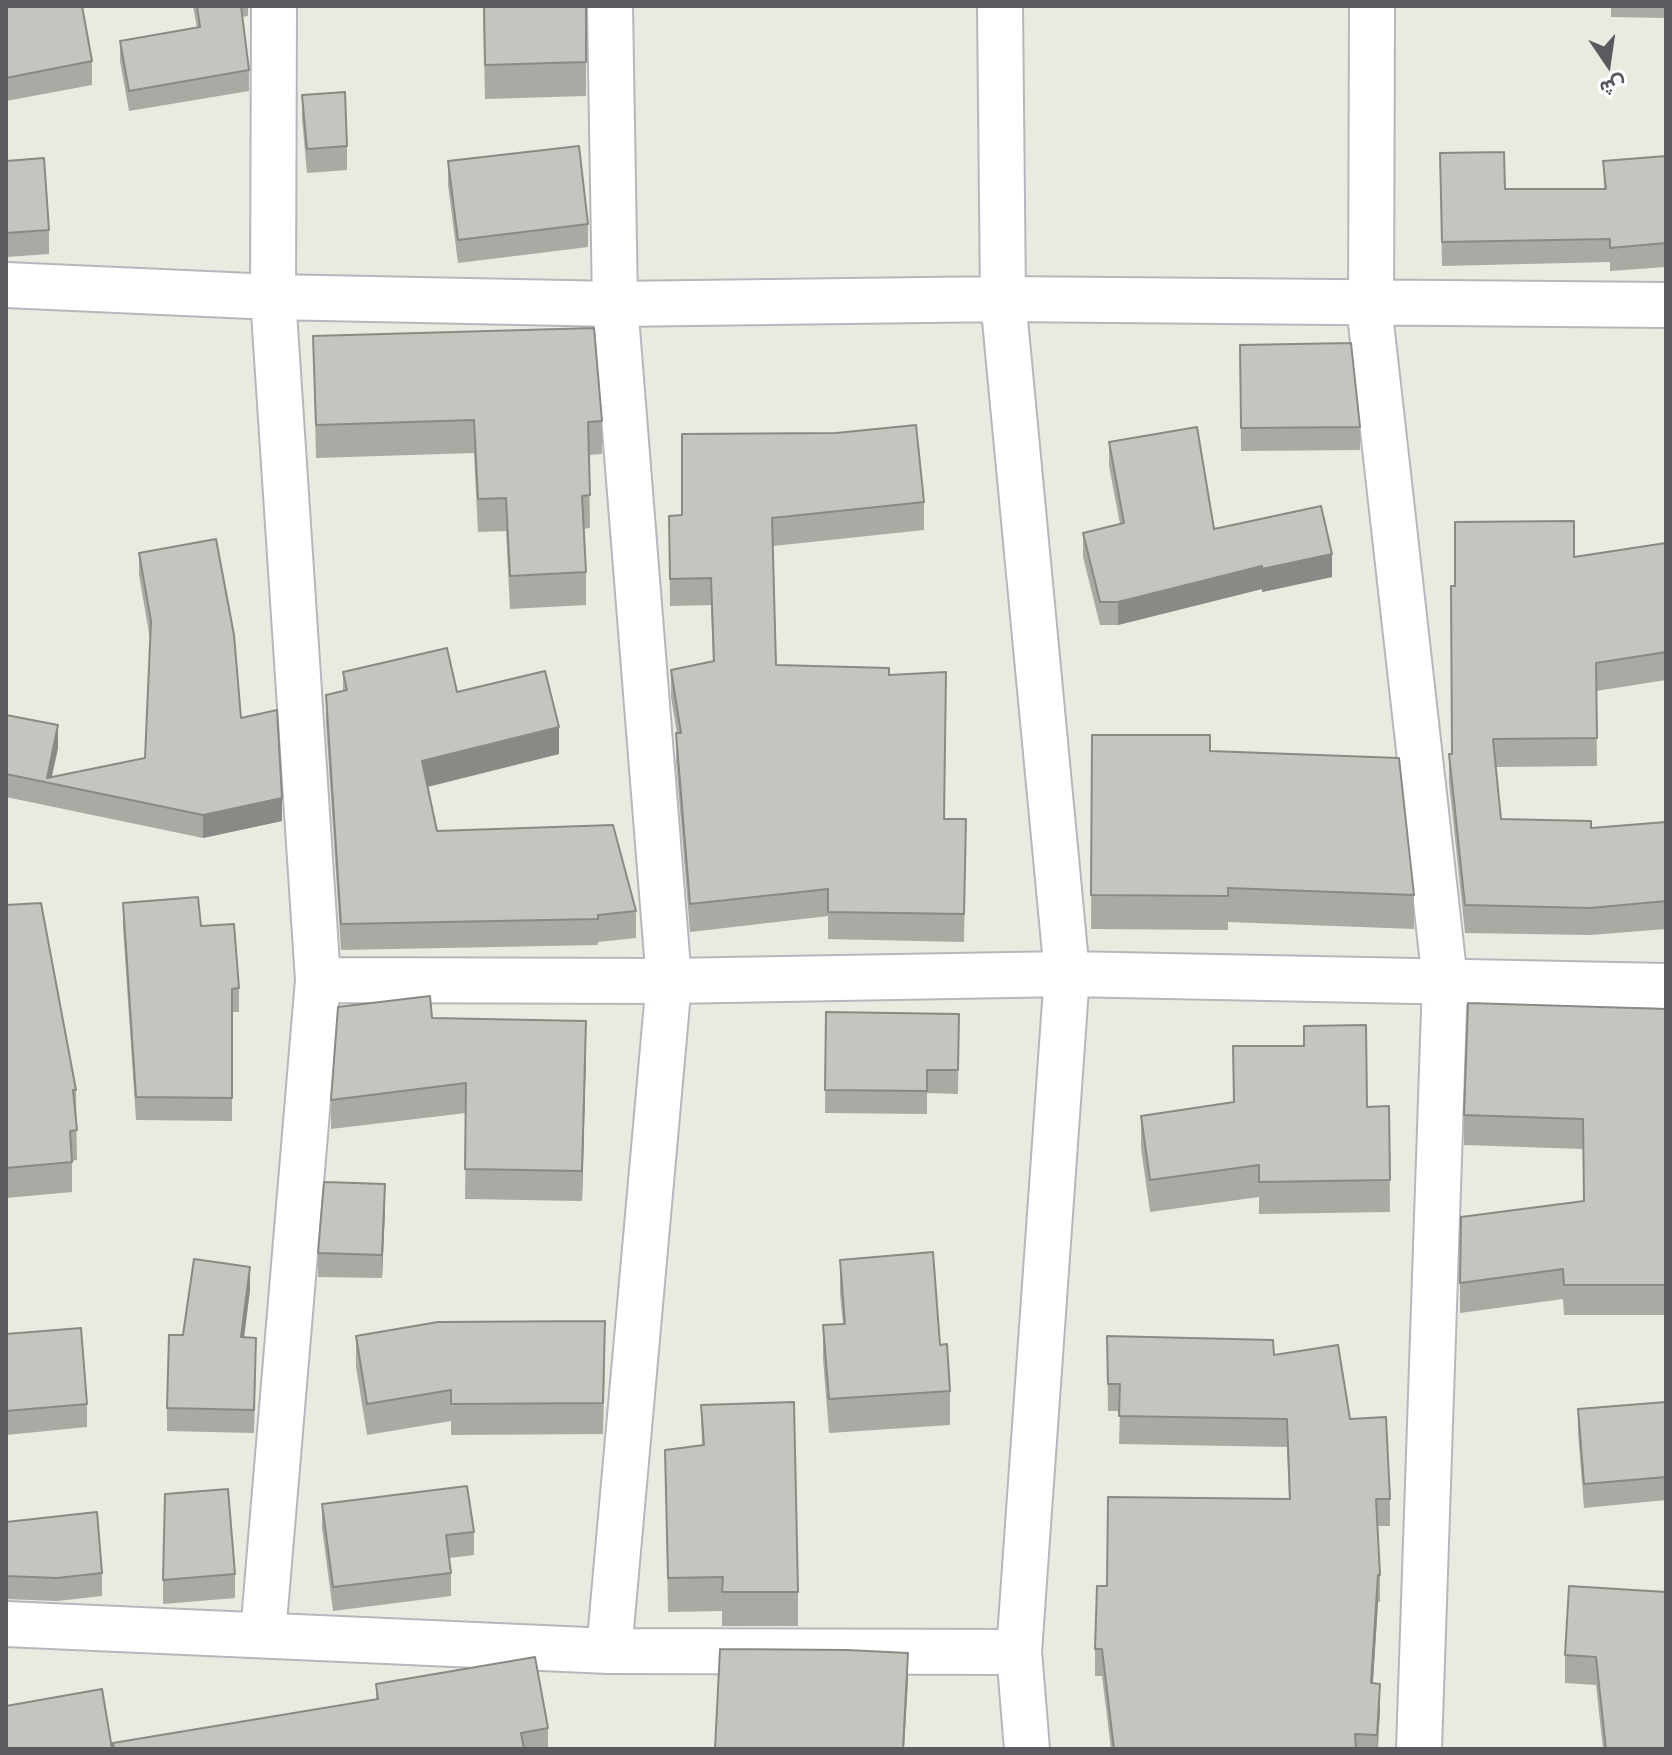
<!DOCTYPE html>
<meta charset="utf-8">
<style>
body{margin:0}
#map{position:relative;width:1672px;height:1755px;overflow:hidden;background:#eaeae1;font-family:Jost,Vazirmatn,sans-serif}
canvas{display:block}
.frame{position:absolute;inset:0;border:8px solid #595b60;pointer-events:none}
.north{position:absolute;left:1568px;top:24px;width:80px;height:80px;-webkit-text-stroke:6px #fff;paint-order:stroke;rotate:167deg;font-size:22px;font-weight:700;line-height:32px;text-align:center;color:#595b60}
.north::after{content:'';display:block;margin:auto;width:28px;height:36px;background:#595b60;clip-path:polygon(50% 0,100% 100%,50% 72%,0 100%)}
</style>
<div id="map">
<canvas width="1672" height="1755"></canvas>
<div class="frame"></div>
<div class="north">ش</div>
</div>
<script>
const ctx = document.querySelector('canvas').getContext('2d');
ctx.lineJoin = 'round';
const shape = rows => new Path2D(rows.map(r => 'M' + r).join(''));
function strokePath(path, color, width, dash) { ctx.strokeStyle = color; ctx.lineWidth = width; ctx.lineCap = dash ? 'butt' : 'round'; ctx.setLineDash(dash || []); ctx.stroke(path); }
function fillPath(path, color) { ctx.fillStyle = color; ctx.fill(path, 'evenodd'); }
const street = shape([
 [274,6,273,297,318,980,669,981,1067,974,1666,986],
 [1000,6,1003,299,1067,974,1019,1652,1027,1749],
 [1372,6,1371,323,1445,981,1419,1749],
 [6,285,273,297,615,304,1003,299,1666,305],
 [6,1624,609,1651,1019,1652],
 [263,1634,318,980],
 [609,1651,669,981,615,304,610,6]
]);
strokePath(street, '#b6b7bc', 48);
strokePath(street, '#fff', 44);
fillPath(shape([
 [6,6,92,61,92,85,6,101],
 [193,6,248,6,248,16,242,17,249,70,249,91,129,111,120,61,120,41,197,28],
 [483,6,586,6,586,96,485,99],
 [1611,6,1666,6,1666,18,1611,17],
 [302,95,347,146,347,170,307,173,302,119],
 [1440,153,1505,189,1604,189,1603,161,1666,156,1666,267,1610,271,1610,262,1442,266],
 [6,161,49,230,49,254,6,257],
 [448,161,588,224,588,247,458,263,448,185],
 [313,336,602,421,602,454,589,455,590,528,583,529,586,572,586,605,510,609,506,531,478,532,474,453,316,458],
 [1240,345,1360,427,1360,450,1241,451],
 [1109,442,1214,529,1332,577,1262,592,1262,589,1118,625,1100,625,1083,557,1083,533,1120,524,1109,466],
 [924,502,924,530,773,546,776,665,889,675,945,819,966,819,964,942,828,939,828,916,690,932,676,761,677,733,671,697,671,670,713,662,711,605,670,606,669,516],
 [1666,543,1666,680,1596,691,1597,766,1496,767,1501,819,1591,828,1666,822,1666,929,1590,935,1465,933,1449,782,1449,754,1452,754,1455,586,1574,557],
 [139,553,241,718,282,821,203,838,6,797,6,715,58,748,52,777,145,758,150,639,139,575],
 [343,672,457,692,559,754,428,787,437,831,636,911,636,938,598,942,598,945,341,950,326,722,326,695,343,691],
 [1092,735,1210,751,1414,895,1414,929,1228,922,1228,930,1091,929],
 [123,903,201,926,239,988,239,1012,232,1012,232,1121,136,1120,123,927],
 [6,905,76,1090,77,1160,72,1161,72,1192,6,1198],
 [1666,1009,1666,1315,1564,1315,1563,1299,1460,1313,1460,1283,1584,1201,1583,1149,1464,1145,1464,1115],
 [826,1012,959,1014,958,1094,927,1093,927,1114,825,1113],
 [432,1018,586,1051,582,1201,465,1199,466,1113,331,1129,331,1100],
 [1389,1106,1390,1212,1259,1214,1259,1197,1150,1212,1141,1148,1141,1116],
 [385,1208,382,1278,318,1277,318,1253],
 [840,1260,940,1345,950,1391,950,1425,829,1433,823,1359,823,1325,843,1324,840,1294],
 [250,1290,244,1337,256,1361,254,1433,167,1431,167,1408,183,1335],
 [6,1334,87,1404,87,1427,6,1435],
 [356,1336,605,1352,603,1434,451,1435,451,1421,367,1435,356,1367],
 [1107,1336,1274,1355,1350,1419,1390,1499,1390,1526,1378,1526,1380,1575,1380,1602,1378,1602,1373,1683,1380,1711,1378,1749,1111,1749,1102,1676,1095,1676,1095,1649,1107,1586,1289,1499,1287,1447,1119,1444,1120,1411,1108,1411],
 [1666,1402,1666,1500,1584,1508,1578,1432,1578,1409],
 [701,1405,798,1592,798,1626,722,1626,722,1611,668,1612,665,1450,702,1446],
 [322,1504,474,1532,474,1555,449,1558,451,1573,451,1596,333,1611,322,1528],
 [6,1522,102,1573,102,1596,57,1601,6,1599],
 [235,1574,235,1598,163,1604,163,1580],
 [1666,1592,1666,1749,1603,1749,1596,1685,1565,1683,1565,1655],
 [376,1684,548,1728,548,1749,113,1749,113,1743,376,1699]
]), '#aaa9a3');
fillPath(shape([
 [1332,554,1332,577,1262,592,1262,569],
 [1262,566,1262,589,1118,625,1118,602],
 [58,725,58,748,50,783,47,778],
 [559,727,559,754,422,788,422,761],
 [282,798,282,821,203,838,203,815],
 [586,1021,586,1051,582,1201,582,1171],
 [385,1184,385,1208,382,1278,382,1255],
 [250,1267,250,1290,241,1361,241,1337],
 [1378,1575,1378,1602,1371,1711,1371,1683],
 [908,1653,908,1680,904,1749,903,1749],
 [1380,1684,1380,1711,1377,1749,1377,1735]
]), '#8b8985');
const building = shape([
 [6,6,82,6,92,61,6,78,6,6],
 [197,6,241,6,249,70,129,91,120,41,200,27,197,6],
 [484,6,586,6,586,62,485,65,484,6],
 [345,92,347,146,307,149,302,95,345,92],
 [579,146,588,224,458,240,448,161,579,146],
 [1504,152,1505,189,1606,189,1603,161,1666,156,1666,243,1610,248,1610,239,1442,242,1440,153,1504,152],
 [44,158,49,230,6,233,6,161,44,158],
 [594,328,602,421,588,422,590,495,582,496,586,572,510,576,506,498,478,499,474,420,316,425,313,336,594,328],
 [1351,343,1360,427,1241,428,1240,345,1351,343],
 [916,425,924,502,772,518,776,665,889,668,889,675,946,672,944,819,966,819,964,914,828,912,828,889,690,904,676,733,681,733,671,670,714,661,711,578,670,579,669,516,682,515,682,434,836,433,916,425],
 [1197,427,1214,529,1321,506,1332,554,1262,569,1262,566,1118,602,1100,602,1083,533,1124,523,1109,442,1197,427],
 [1574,521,1574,557,1666,543,1666,652,1596,663,1597,738,1493,739,1501,819,1591,821,1591,828,1666,822,1666,901,1590,908,1465,905,1449,754,1452,754,1451,586,1455,586,1455,522,1574,521],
 [216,539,234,635,241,718,277,710,282,798,203,815,6,774,6,715,58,725,47,778,145,758,151,621,139,553,216,539],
 [447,648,457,692,545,671,559,727,422,761,437,831,613,825,636,911,598,915,598,919,341,924,326,695,347,690,343,672,447,648],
 [1092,735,1210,735,1210,751,1399,758,1414,895,1228,888,1228,896,1091,895,1092,735],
 [198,897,201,926,234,924,239,988,232,989,232,1098,136,1097,123,903,198,897],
 [41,903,76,1090,73,1090,77,1130,70,1131,72,1162,6,1168,6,905,41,903],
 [430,996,432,1018,586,1021,582,1171,465,1169,466,1083,331,1100,338,1007,430,996],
 [1468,1003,1666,1009,1666,1285,1564,1285,1563,1269,1460,1283,1461,1217,1584,1201,1583,1119,1464,1115,1468,1003],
 [826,1012,959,1014,958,1070,927,1070,927,1091,825,1090,826,1012],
 [1366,1025,1367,1107,1389,1106,1390,1180,1259,1182,1259,1165,1150,1180,1141,1116,1234,1102,1233,1046,1304,1046,1304,1026,1366,1025],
 [324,1182,385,1184,382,1255,318,1253,324,1182],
 [933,1252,940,1345,947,1344,950,1391,829,1399,823,1325,845,1324,840,1260,933,1252],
 [194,1259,250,1267,241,1337,256,1338,254,1410,167,1408,169,1335,183,1335,194,1259],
 [605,1321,603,1403,451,1404,451,1390,367,1404,356,1336,438,1322,605,1321],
 [81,1328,87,1404,6,1411,6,1334,81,1328],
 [1107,1336,1273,1340,1274,1355,1338,1345,1350,1419,1386,1417,1390,1499,1376,1499,1380,1575,1378,1575,1371,1683,1380,1684,1377,1735,1355,1734,1356,1749,1114,1749,1102,1649,1095,1649,1097,1586,1107,1586,1108,1497,1290,1499,1287,1419,1119,1416,1120,1384,1108,1384,1107,1336],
 [794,1402,798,1592,722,1592,723,1577,668,1578,665,1450,704,1445,701,1405,794,1402],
 [1666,1402,1666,1477,1584,1484,1578,1409,1666,1402],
 [467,1486,474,1532,446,1535,451,1573,333,1587,322,1504,467,1486],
 [228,1489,235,1574,163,1580,165,1494,228,1489],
 [97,1512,102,1573,57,1578,6,1576,6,1522,97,1512],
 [1569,1586,1666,1592,1666,1749,1606,1749,1596,1657,1565,1655,1569,1586],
 [720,1649,847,1650,908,1653,903,1749,715,1749,720,1649],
 [535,1657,548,1728,521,1733,524,1749,114,1749,113,1743,378,1699,376,1684,535,1657],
 [102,1689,112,1749,6,1749,6,1706,102,1689]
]);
fillPath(building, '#c6c4be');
strokePath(building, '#8b8985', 2);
</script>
